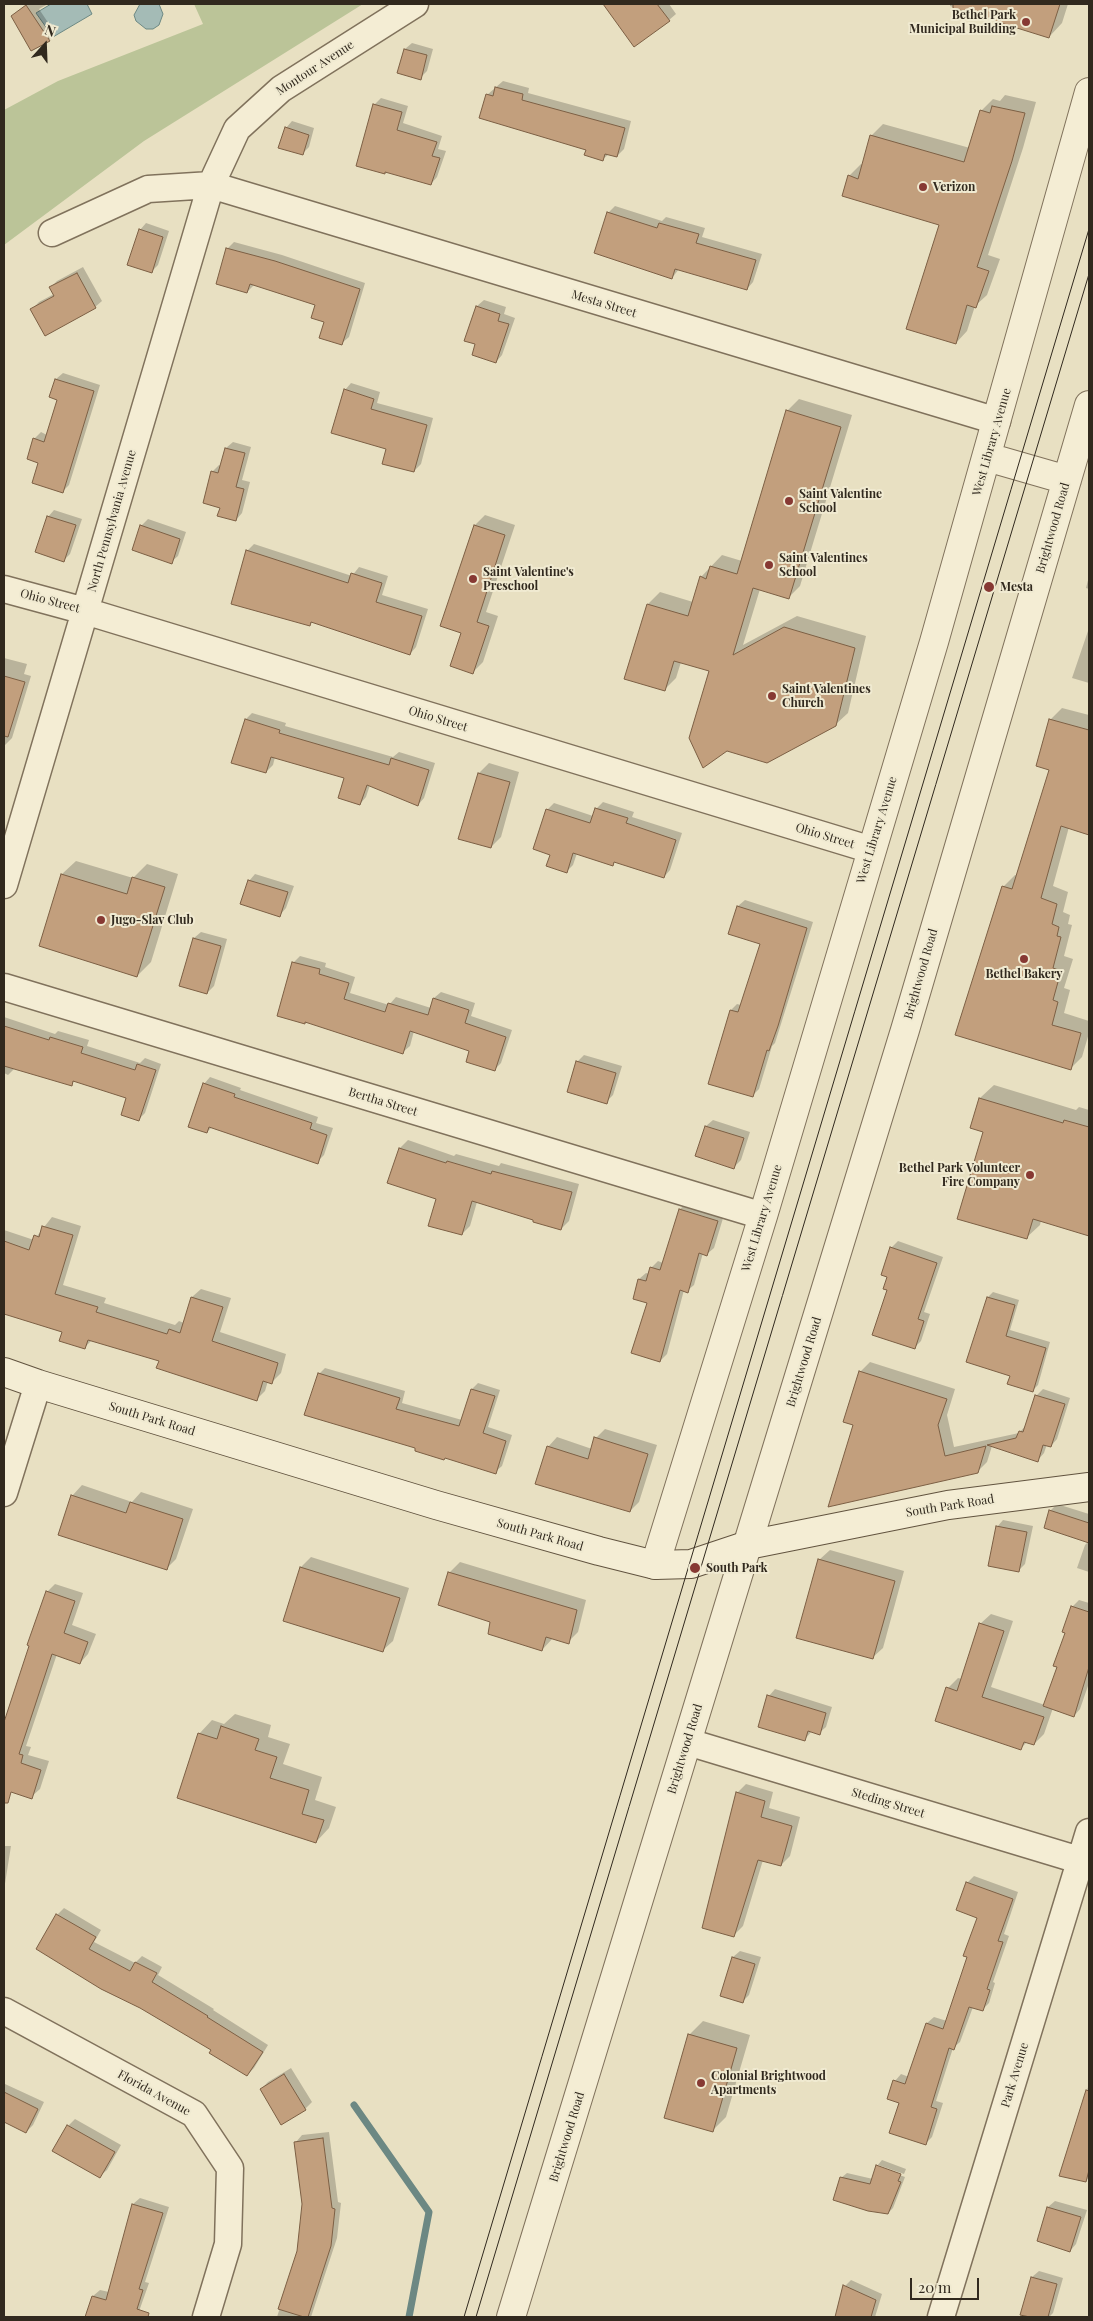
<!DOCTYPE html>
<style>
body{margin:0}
#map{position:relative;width:1093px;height:2321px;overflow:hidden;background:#e8e0c2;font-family:"Playfair Display",serif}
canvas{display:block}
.frame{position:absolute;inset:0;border:5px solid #31291e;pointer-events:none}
.north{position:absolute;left:20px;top:20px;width:50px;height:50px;-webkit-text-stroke:4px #f0ead1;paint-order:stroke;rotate:20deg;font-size:14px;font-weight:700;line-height:20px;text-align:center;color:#31291e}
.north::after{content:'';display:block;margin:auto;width:18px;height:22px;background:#31291e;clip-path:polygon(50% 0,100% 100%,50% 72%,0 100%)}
.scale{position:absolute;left:910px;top:2278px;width:69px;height:22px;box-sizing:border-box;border:2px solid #31291e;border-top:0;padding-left:6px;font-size:15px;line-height:18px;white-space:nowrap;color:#31291e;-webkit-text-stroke:4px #f0ead1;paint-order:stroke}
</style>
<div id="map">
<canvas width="1093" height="2321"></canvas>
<div class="frame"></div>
<div class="north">N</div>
<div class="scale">20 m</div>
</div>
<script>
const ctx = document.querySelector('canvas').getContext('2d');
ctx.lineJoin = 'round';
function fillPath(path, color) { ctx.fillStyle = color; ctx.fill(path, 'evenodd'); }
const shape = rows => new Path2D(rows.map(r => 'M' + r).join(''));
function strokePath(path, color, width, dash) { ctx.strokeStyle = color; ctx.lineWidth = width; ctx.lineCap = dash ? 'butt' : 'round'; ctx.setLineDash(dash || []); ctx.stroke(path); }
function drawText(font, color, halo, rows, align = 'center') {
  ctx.font = font + ' "Playfair Display",serif'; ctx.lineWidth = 4; ctx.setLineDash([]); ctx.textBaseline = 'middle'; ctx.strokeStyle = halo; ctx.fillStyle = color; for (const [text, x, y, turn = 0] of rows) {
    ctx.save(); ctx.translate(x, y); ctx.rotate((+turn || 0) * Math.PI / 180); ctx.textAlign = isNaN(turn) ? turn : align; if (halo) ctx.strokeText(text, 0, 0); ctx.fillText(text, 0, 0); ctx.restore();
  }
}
fillPath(shape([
 [194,4,363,4,144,141,4,245,4,110,58,81,203,24]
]), '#bbc498');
const water = shape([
 [51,4,87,4,92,14,53,37,36,13,51,4],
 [140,4,159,4,163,14,159,25,153,29,146,29,136,21,134,15,140,4]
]);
fillPath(water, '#a4bbb6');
strokePath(water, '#6c8883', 1);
fillPath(shape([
 [27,4,48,4,39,9,55,33,49,40,13,16],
 [621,4,669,4,676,14,669,20,618,6],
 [950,4,1068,4,1062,23,1049,37,950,6],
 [412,43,433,49,427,71,420,78,399,72,405,49],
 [503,81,529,88,528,93,631,121,624,149,617,156,609,154,603,159,487,95],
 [1005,95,1036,102,1023,148,988,255,1000,259,987,295,975,306,967,331,956,343,941,224,849,176,861,164,863,165,871,136,883,124,970,148,981,111,993,99,1000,101],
 [381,98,408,106,403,123,442,136,438,149,446,151,437,177,431,184,374,105],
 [292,121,314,128,309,147,302,154,286,128],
 [615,206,662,221,666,217,705,228,702,237,762,254,753,282,747,289,679,269,672,278,608,213],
 [146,223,169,231,158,265,151,272,140,230],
 [234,242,282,255,365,283,349,337,342,343,326,322,317,304,254,285,247,292,227,249],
 [83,267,102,301,95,307,32,309,39,302,54,294,50,288,57,281],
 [484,300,506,307,504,314,515,318,502,355,496,362,477,344,466,340,477,306],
 [63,373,100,385,69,485,63,491,34,439,41,432,47,435,59,399,56,379],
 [351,383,380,392,377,403,433,418,421,464,414,471,388,448,345,390],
 [799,399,852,415,800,586,789,597,760,589,743,645,797,616,866,636,848,713,835,725,711,670,681,662,676,678,664,690,626,679,648,604,660,592,693,602,701,577,722,555,742,561,787,411],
 [233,442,251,447,242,480,250,482,242,513,236,520,221,507,212,472,219,465,221,466,226,448],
 [54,510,82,519,70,554,64,560,48,517],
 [485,515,515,525,486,612,498,616,483,662,473,672,462,632,475,525],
 [148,519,186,532,178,556,171,562,141,526],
 [254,544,352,576,359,567,388,576,382,595,428,609,416,647,410,654,313,622,309,625,247,551],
 [1089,576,1089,589,1086,588],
 [1089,628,1089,683,1072,678],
 [4,658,27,664,24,674,31,676,12,738,5,745],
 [1062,708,1089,715,1089,833,1069,827,1053,886,1068,892,1063,912,1070,915,1068,924,1072,925,1064,956,1073,959,1064,988,1070,990,1064,1013,1089,1021,1089,1033,1082,1057,1070,1069,957,1035,1003,887,1015,875,1018,876,1051,769,1050,720],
 [252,713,286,723,285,726,393,757,399,752,435,763,424,798,418,805,370,785,366,797,360,804,346,777,275,757,273,765,266,772,246,719],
 [489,763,519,772,501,837,491,847,479,773],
 [603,802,634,812,632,817,682,833,670,870,664,877,615,861,612,864,577,853,573,865,567,871,552,854,547,810,554,803,593,816,596,809],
 [76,861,133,878,147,864,178,874,151,962,137,976,40,946,62,874],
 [255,874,294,886,286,908,280,915,249,881],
 [745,900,813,922,775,1043,772,1046,759,1089,752,1096,731,1010,737,1004,741,1005,762,944,738,906],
 [201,932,227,939,214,986,207,993,194,938],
 [300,956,326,963,325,967,355,977,350,993,389,1005,396,997,431,1008,434,998,441,992,475,1003,471,1016,512,1030,501,1063,494,1070,471,1050,414,1031,410,1046,403,1052,306,1021,305,1023,293,963],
 [4,1017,55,1034,58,1031,89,1040,87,1046,140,1063,145,1058,161,1064,145,1113,139,1119,128,1097,75,1080,71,1085,15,1068,8,1075,4,1073],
 [584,1055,622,1066,613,1095,606,1102,577,1062],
 [210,1077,241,1088,240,1090,318,1117,316,1123,333,1128,324,1155,317,1162,213,1126,207,1132,204,1084],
 [994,1085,1076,1110,1079,1107,1089,1110,1089,1234,1041,1220,1040,1225,1026,1238,985,1131,980,1098],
 [713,1120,750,1132,741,1160,734,1167,706,1126],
 [408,1140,454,1156,456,1154,499,1166,501,1163,579,1184,569,1221,561,1229,535,1219,477,1202,470,1226,462,1234,438,1198,389,1182,400,1148],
 [687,1203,724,1215,714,1248,707,1254,703,1253,694,1285,687,1291,684,1290,667,1354,660,1361,649,1302,634,1298,639,1279,646,1273,650,1274,651,1268,658,1261,663,1263,680,1209],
 [52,1217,81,1226,63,1285,106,1298,104,1303,175,1325,179,1321,184,1323,192,1297,201,1289,231,1298,220,1332,286,1354,281,1373,272,1382,268,1381,265,1391,257,1399,160,1360,92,1340,85,1347,63,1331,4,1313,4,1230,34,1240],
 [898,1241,943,1257,924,1312,930,1314,921,1341,915,1347,888,1289,891,1248],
 [993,1292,1019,1300,1010,1330,1050,1342,1038,1385,1032,1391,1012,1375,988,1297],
 [870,1362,955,1389,947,1415,954,1447,1019,1433,1027,1424,1036,1396,1043,1389,1070,1398,1057,1439,1051,1446,1047,1444,1044,1453,1038,1460,992,1446,987,1462,977,1472,854,1424,860,1372],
 [325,1368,405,1391,402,1403,462,1420,472,1389,478,1383,500,1390,488,1427,512,1435,502,1466,495,1472,417,1448,319,1374],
 [605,1429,657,1445,639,1502,630,1511,548,1447,557,1437,592,1449,596,1438],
 [82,1485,132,1502,141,1492,193,1509,176,1559,166,1569,72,1496],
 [1057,1504,1089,1514,1089,1541,1045,1527,1050,1511],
 [1003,1520,1033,1526,1025,1564,1018,1571,997,1527],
 [1089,1541,1089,1572,1077,1568,1085,1545],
 [830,1550,904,1571,883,1648,872,1658,819,1560],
 [311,1557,409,1588,393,1641,382,1651,301,1567],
 [460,1562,586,1600,578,1632,568,1642,553,1638,542,1650,492,1621,439,1604,450,1572],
 [55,1584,83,1593,72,1625,96,1634,88,1654,80,1663,57,1654,26,1746,31,1747,28,1755,49,1761,40,1789,31,1797,4,1788,4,1729,47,1592],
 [1079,1600,1089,1603,1089,1683,1080,1709,1074,1716,1053,1708,1044,1734,1034,1744,1027,1742,1021,1748,948,1688,958,1678,962,1679,980,1624,991,1614,1013,1621,991,1687,1045,1705,1058,1667,1072,1607],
 [775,1689,832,1707,826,1727,819,1733,812,1731,805,1739,769,1696],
 [235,1714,271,1725,268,1737,290,1744,283,1764,322,1777,315,1800,336,1807,329,1828,316,1842,199,1734,212,1720,224,1724],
 [746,1784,773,1792,769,1808,800,1817,790,1856,781,1865,763,1860,743,1926,734,1935,737,1793],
 [4,1846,11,1846,4,1890],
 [974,1876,1018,1892,1004,1934,1009,1936,993,1982,995,1983,989,2003,982,2010,973,2007,960,2042,953,2048,936,2101,943,2103,932,2137,926,2143,900,2102,895,2081,901,2074,909,2077,927,2023,934,2017,947,2021,969,1956,978,1917,967,1883],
 [64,1908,101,1930,94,1942,135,1963,142,1956,162,1967,158,1975,214,2009,213,2010,268,2045,254,2068,247,2075,213,2049,37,1948,57,1915],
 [740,1951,761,1957,749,1995,743,2001,722,1995,733,1957],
 [703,2021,750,2035,726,2117,712,2131,689,2035],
 [291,2068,312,2102,305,2109,261,2089,268,2082],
 [5,2084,44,2102,33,2125,26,2132,4,2121],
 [1089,2084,1089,2177,1086,2181,1061,2175],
 [75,2119,121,2145,107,2170,100,2176,68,2126],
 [329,2132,338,2202,341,2203,337,2238,311,2317,277,2317,298,2251,303,2204,296,2142,302,2135],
 [882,2160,906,2169,904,2174,878,2165,878,2167,905,2177,893,2208,888,2213,841,2178,847,2173,873,2179,877,2166],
 [140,2198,169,2207,145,2282,149,2283,137,2317,87,2316,93,2296,100,2290,109,2292,133,2204],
 [1055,2201,1087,2210,1076,2244,1070,2251,1038,2240,1048,2207],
 [1039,2271,1063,2278,1053,2313,1049,2317,1036,2317,1021,2314,1032,2277],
 [851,2280,882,2294,875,2317,836,2317,845,2286]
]), '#0003');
strokePath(shape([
 [354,2105,429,2212,409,2317]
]), '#6c8883', 7);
const building = shape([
 [603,4,657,4,670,21,634,47,603,4],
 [953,4,1060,4,1049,38,953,8,953,4],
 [26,5,50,41,31,51,11,16,26,5],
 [404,49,427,55,421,80,397,73,404,49],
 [495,87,523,94,522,100,625,128,617,157,605,154,603,161,584,155,586,150,479,118,486,94,493,96,495,87],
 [373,104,402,112,397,130,437,142,432,156,440,158,431,185,385,172,385,174,356,166,373,104],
 [992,106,1025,113,1012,161,977,267,989,271,976,308,967,305,956,344,906,329,939,225,842,196,848,175,858,179,870,135,964,162,980,110,990,113,992,106],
 [285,127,309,135,303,155,278,148,285,127],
 [607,212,657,228,659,223,699,234,696,243,756,260,747,290,675,269,672,279,594,253,607,212],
 [139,229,163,237,152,273,127,265,139,229],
 [226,248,275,261,360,289,342,345,319,338,324,322,311,318,315,305,250,284,247,293,216,284,226,248],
 [77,273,96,308,45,336,30,309,54,296,49,287,77,273],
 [476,306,500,314,498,321,509,324,496,363,472,355,475,344,464,341,476,306],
 [55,379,94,391,63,493,32,483,38,463,27,459,33,438,44,442,57,400,49,397,55,379],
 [344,389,374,399,371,409,427,425,414,472,382,464,386,449,331,433,344,389],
 [786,410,841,427,789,599,753,588,733,655,784,627,855,648,836,726,767,763,727,751,703,768,689,738,709,671,674,661,665,691,624,679,647,604,688,616,700,576,706,579,710,566,737,574,786,410],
 [225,448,245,453,236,487,244,489,236,521,217,516,220,508,203,503,211,471,218,473,225,448],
 [47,516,76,525,64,562,35,552,47,516],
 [140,525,180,539,172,564,132,550,140,525],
 [474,525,505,535,477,622,489,626,473,674,450,666,461,633,440,626,474,525],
 [246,550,348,583,351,573,382,583,376,602,422,616,410,655,311,622,310,626,231,604,246,550],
 [4,676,25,682,8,737,4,736,4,676],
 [245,719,280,730,279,733,389,765,391,758,429,770,418,806,367,785,360,805,338,798,344,778,271,757,266,773,231,763,245,719],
 [1049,719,1089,730,1089,835,1061,826,1041,898,1057,904,1052,924,1059,927,1057,936,1061,937,1053,968,1061,971,1053,1000,1058,1002,1052,1025,1081,1033,1071,1070,955,1035,1002,886,1012,889,1049,770,1036,766,1049,719],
 [478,773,510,782,491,848,458,839,478,773],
 [595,808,628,818,626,823,676,840,664,878,614,862,613,866,573,853,567,873,546,866,550,855,533,849,546,809,590,823,595,808],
 [61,874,127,894,132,877,165,887,137,977,39,946,61,874],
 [248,880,288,892,280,917,240,904,248,880],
 [737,906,807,928,778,1026,769,1051,767,1050,753,1097,708,1084,730,1010,738,1012,760,944,728,934,737,906],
 [193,938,221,946,207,994,179,986,193,938],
 [292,962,320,969,319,974,349,983,344,999,385,1012,388,1003,428,1015,433,998,469,1010,465,1023,506,1037,495,1071,466,1062,469,1051,410,1031,403,1054,305,1022,305,1024,277,1016,292,962],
 [4,1026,49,1040,50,1037,83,1047,81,1053,135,1070,137,1064,156,1070,139,1121,121,1115,126,1098,73,1081,72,1086,4,1066,4,1026],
 [576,1061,616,1073,607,1104,567,1092,576,1061],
 [203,1083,235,1094,234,1097,312,1123,310,1129,327,1135,318,1164,209,1127,207,1133,188,1127,203,1083],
 [979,1098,1063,1123,1064,1120,1089,1127,1089,1236,1033,1219,1027,1239,957,1219,983,1132,970,1128,979,1098],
 [705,1126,744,1138,734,1169,695,1156,705,1126],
 [399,1148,446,1163,447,1161,491,1174,492,1171,572,1192,561,1230,533,1222,533,1220,472,1201,462,1235,428,1226,436,1199,387,1183,399,1148],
 [679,1209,718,1221,707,1256,699,1253,688,1293,680,1290,660,1362,631,1353,647,1303,633,1299,638,1279,646,1281,650,1267,660,1270,679,1209],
 [42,1226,73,1235,55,1294,98,1307,96,1312,167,1334,169,1329,180,1333,191,1297,223,1307,212,1341,278,1363,272,1384,263,1381,257,1401,156,1368,159,1361,88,1340,85,1349,59,1341,62,1332,4,1314,4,1241,29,1250,34,1235,39,1237,42,1226],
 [890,1247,937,1263,918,1319,924,1321,915,1349,872,1335,887,1290,883,1289,887,1277,881,1275,890,1247],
 [987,1297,1015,1305,1006,1336,1046,1348,1033,1392,1007,1384,1010,1376,966,1362,987,1297],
 [859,1371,947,1399,938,1425,945,1456,986,1446,978,1473,828,1507,853,1425,843,1422,859,1371],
 [318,1373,400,1398,396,1409,459,1426,471,1389,495,1396,483,1433,506,1441,496,1474,445,1458,444,1460,415,1451,415,1448,304,1415,318,1373],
 [1035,1395,1065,1404,1051,1447,1043,1445,1038,1462,987,1445,1016,1438,1019,1431,1023,1432,1035,1395],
 [594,1437,648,1454,630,1512,535,1484,547,1446,588,1459,594,1437],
 [71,1495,126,1513,130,1502,183,1519,167,1570,58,1535,71,1495],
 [1049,1510,1089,1523,1089,1543,1044,1528,1049,1510],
 [996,1526,1027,1532,1019,1572,988,1566,996,1526],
 [818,1559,895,1581,873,1659,796,1638,818,1559],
 [300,1567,400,1598,383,1652,283,1621,300,1567],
 [448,1572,577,1610,569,1644,546,1637,542,1651,488,1634,490,1622,438,1605,448,1572],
 [46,1591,75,1601,64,1633,88,1642,80,1664,52,1654,19,1754,23,1755,21,1763,41,1770,32,1799,11,1792,8,1803,4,1803,4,1722,29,1646,27,1645,46,1591],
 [1071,1606,1089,1612,1089,1667,1074,1717,1043,1706,1057,1667,1053,1666,1065,1633,1062,1632,1071,1606],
 [979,1623,1004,1631,982,1697,1044,1717,1034,1745,1024,1742,1021,1750,935,1721,946,1687,957,1691,979,1623],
 [767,1695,826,1713,820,1735,808,1731,805,1741,758,1727,767,1695],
 [221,1726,259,1739,255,1750,277,1757,270,1778,309,1790,302,1814,324,1820,316,1843,177,1798,198,1733,217,1739,221,1726],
 [736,1792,765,1801,761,1817,792,1826,781,1866,758,1860,734,1937,702,1928,736,1792],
 [966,1882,1013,1899,998,1941,1003,1942,987,1989,990,1990,983,2011,969,2007,954,2050,949,2048,931,2107,937,2109,926,2145,889,2133,899,2103,887,2099,893,2080,905,2084,926,2023,943,2029,967,1957,963,1956,977,1918,956,1910,966,1882],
 [56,1914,96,1937,89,1949,130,1971,135,1962,157,1973,152,1982,208,2016,207,2017,263,2052,247,2076,209,2053,211,2050,140,2008,101,1989,36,1949,56,1914],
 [732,1957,755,1964,743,2003,720,1996,732,1957],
 [688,2034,737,2048,713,2132,664,2118,688,2034],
 [284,2074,306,2110,281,2125,260,2089,284,2074],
 [1086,2090,1089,2091,1089,2170,1086,2182,1059,2176,1086,2090],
 [4,2092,38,2109,26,2133,4,2122,4,2092],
 [67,2125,115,2152,100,2178,52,2151,67,2125],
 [323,2138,332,2208,335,2209,331,2246,308,2317,304,2317,278,2309,297,2251,302,2204,294,2142,323,2138],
 [876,2165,901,2174,898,2181,901,2182,888,2214,868,2211,833,2200,840,2177,870,2184,876,2165],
 [132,2204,163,2213,139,2289,143,2290,137,2309,149,2313,148,2317,85,2317,92,2296,106,2300,132,2204],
 [1047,2207,1081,2217,1070,2252,1037,2241,1047,2207],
 [1031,2277,1057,2284,1048,2317,1030,2317,1020,2315,1031,2277],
 [843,2285,876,2300,871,2317,835,2317,843,2285]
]);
fillPath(building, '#c29f7d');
strokePath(building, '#7c5f44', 1);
const minor = shape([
 [52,233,148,189,211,185,237,129,281,89,415,4],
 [4,589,85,611,872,850],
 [4,885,211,185,997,421],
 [4,987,763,1216],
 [4,1493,38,1384],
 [688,1742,1089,1863],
 [4,2011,194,2114,230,2168,228,2244,206,2317],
 [941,2317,1089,1832]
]);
const tertiary = shape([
 [987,457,1067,480],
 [655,1565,763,1216,934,642,1089,92],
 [511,2317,905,1030,1089,405]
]);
const secondary = shape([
 [4,1372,38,1384,436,1505,599,1551,655,1565,691,1564,748,1545,948,1505,1089,1487]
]);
strokePath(minor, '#80725c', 29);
strokePath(tertiary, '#80725c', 30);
strokePath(secondary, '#61533f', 30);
strokePath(minor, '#f4edd4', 26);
strokePath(tertiary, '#f4edd4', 28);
strokePath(secondary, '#f4edd4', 28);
strokePath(shape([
 [464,2317,1089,229],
 [476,2317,1089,274]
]), '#31291e', 1);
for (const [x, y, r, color] of [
 [1026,22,5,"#873933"],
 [923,187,5,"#873933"],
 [789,501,5,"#873933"],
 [769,565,5,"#873933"],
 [473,579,5,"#873933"],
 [989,587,6,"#873933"],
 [772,696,5,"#873933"],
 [101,920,5,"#873933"],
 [1024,959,5,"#873933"],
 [1030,1175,5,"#873933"],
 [695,1568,6,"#873933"],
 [701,2083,5,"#873933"]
]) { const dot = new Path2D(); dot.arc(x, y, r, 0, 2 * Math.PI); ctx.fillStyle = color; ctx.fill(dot); strokePath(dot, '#f0ead1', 2); }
drawText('bold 12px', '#31291e', '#f0ead1', [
 ["Bethel Park",1016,15,"right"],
 ["Municipal Building",1016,29,"right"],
 ["Verizon",933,187],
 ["Saint Valentine",799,494],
 ["School",799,508],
 ["Saint Valentines",779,558],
 ["School",779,572],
 ["Saint Valentine's",483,572],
 ["Preschool",483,586],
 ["Mesta",1000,587],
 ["Saint Valentines",782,689],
 ["Church",782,703],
 ["Jugo-Slav Club",111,920],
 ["Bethel Bakery",1024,974,"center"],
 ["Bethel Park Volunteer",1020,1168,"right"],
 ["Fire Company",1020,1182,"right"],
 ["South Park",706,1568],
 ["Colonial Brightwood",711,2076],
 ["Apartments",711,2090]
], 'left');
drawText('12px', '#31291e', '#f0ead1', [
 ["Montour Avenue",315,68,-33],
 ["Mesta Street",604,304,17],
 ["West Library Avenue",992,442,-74],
 ["North Pennsylvania Avenue",112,521,-74],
 ["Brightwood Road",1053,528,-74],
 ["Ohio Street",50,601,15],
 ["Ohio Street",438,719,17],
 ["West Library Avenue",877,830,-73],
 ["Ohio Street",825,836,17],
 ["Brightwood Road",921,974,-74],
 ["Bertha Street",383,1102,17],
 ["West Library Avenue",762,1218,-73],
 ["Brightwood Road",804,1362,-73],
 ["South Park Road",152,1419,17],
 ["South Park Road",950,1506,-9],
 ["South Park Road",540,1535,16],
 ["Brightwood Road",685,1749,-73],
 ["Steding Street",888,1803,17],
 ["Park Avenue",1015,2075,-73],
 ["Florida Avenue",154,2093,29],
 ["Brightwood Road",567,2137,-73]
]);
</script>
